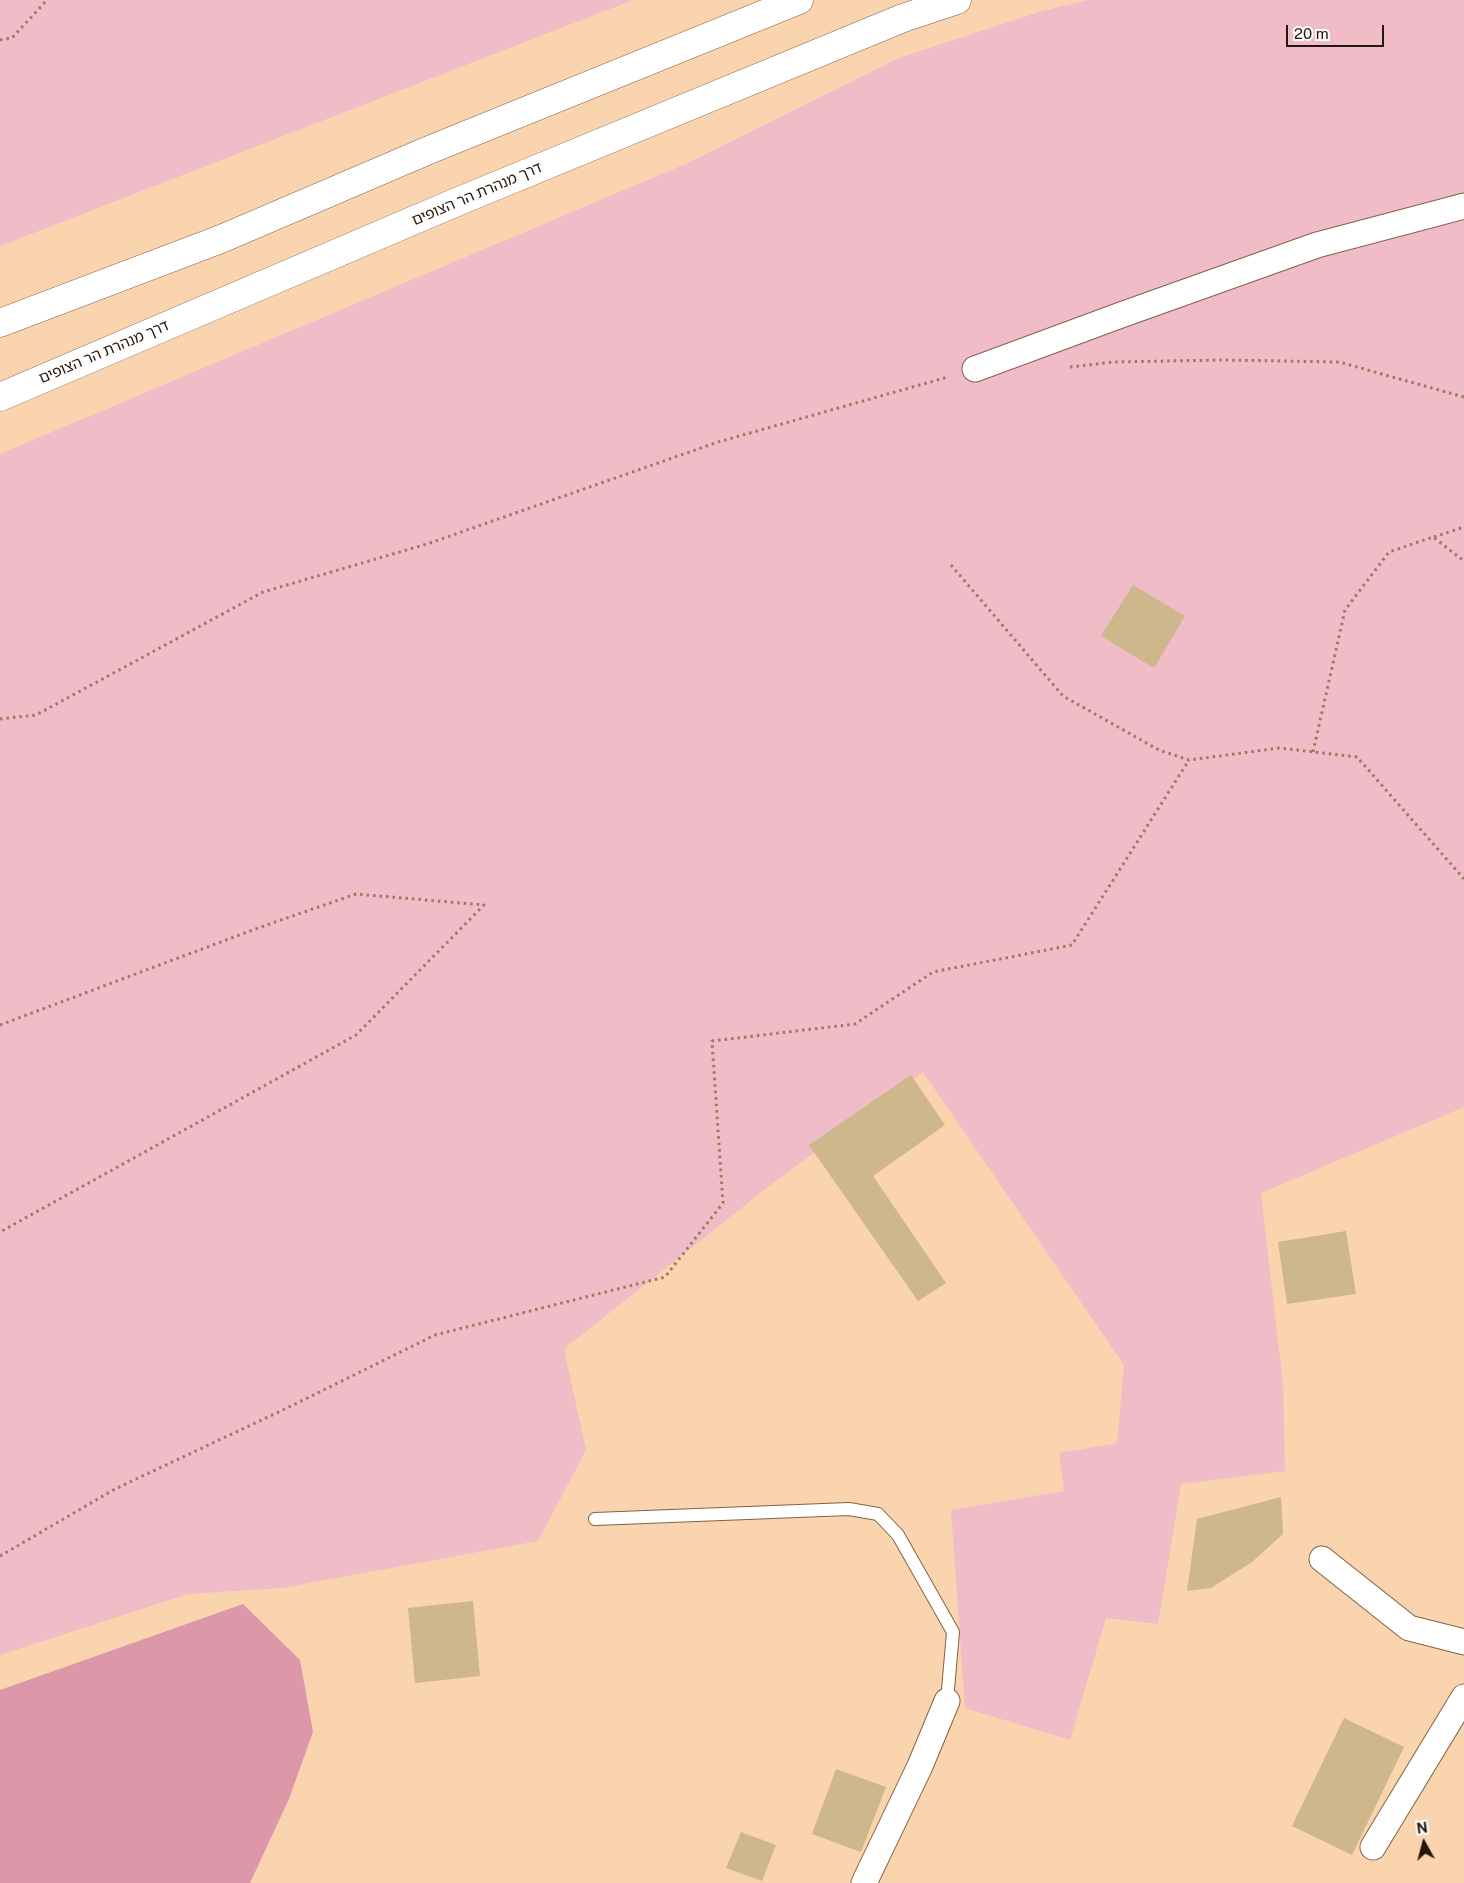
<!DOCTYPE html>
<meta charset="utf-8">
<style>
body{margin:0}
#map{position:relative;width:1464px;height:1883px;overflow:hidden;background:#fad3af;font-family:"Public Sans",sans-serif}
canvas{display:block}
.north{position:absolute;left:1399px;top:1818px;width:50px;height:50px;-webkit-text-stroke:4px #fcfcfc;paint-order:stroke;rotate:353deg;font-size:14px;font-weight:700;line-height:20px;text-align:center;color:#241609}
.north::after{content:'';display:block;margin:auto;width:18px;height:22px;background:#241609;clip-path:polygon(50% 0,100% 100%,50% 72%,0 100%)}
.scale{position:absolute;left:1286px;top:25px;width:98px;height:22px;box-sizing:border-box;border:2px solid #241609;border-top:0;padding-left:6px;font-size:15px;line-height:18px;white-space:nowrap;color:#241609;-webkit-text-stroke:4px #fcfcfc;paint-order:stroke}
</style>
<div id="map">
<canvas width="1464" height="1883"></canvas>
<div class="north">N</div>
<div class="scale">20 m</div>
</div>
<script>
const ctx = document.querySelector('canvas').getContext('2d');
ctx.lineJoin = 'round';
function fillPath(path, color) { ctx.fillStyle = color; ctx.fill(path, 'evenodd'); }
const shape = rows => new Path2D(rows.map(r => 'M' + r).join(''));
function strokePath(path, color, width, dash) { ctx.strokeStyle = color; ctx.lineWidth = width; ctx.lineCap = dash ? 'butt' : 'round'; ctx.setLineDash(dash || []); ctx.stroke(path); }
function drawText(font, color, halo, rows, align = 'center') {
  ctx.font = font + ' "Public Sans","Noto Sans Hebrew",sans-serif'; ctx.lineWidth = 5; ctx.setLineDash([]); ctx.textBaseline = 'middle'; ctx.strokeStyle = halo; ctx.fillStyle = color; for (const [text, x, y, turn = 0] of rows) {
    ctx.save(); ctx.translate(x, y); ctx.rotate((+turn || 0) * Math.PI / 180); ctx.textAlign = isNaN(turn) ? turn : align; if (halo) ctx.strokeText(text, 0, 0); ctx.fillText(text, 0, 0); ctx.restore();
  }
}
fillPath(shape([
 [0,0,633,0,0,246],
 [1089,0,1464,0,1464,1107,1261,1193,1283,1385,1285,1471,1181,1484,1158,1624,1106,1618,1070,1740,965,1708,951,1510,1064,1491,1059,1453,1117,1443,1124,1365,923,1072,764,1190,564,1349,586,1450,538,1541,282,1588,188,1594,0,1655,0,454,688,163,899,58,1042,11]
]), '#efbcc7');
fillPath(shape([
 [243,1604,300,1660,313,1732,289,1799,250,1883,0,1883,0,1690]
]), '#dc98a8');
fillPath(shape([
 [1133,585,1185,616,1154,668,1101,636],
 [911,1075,945,1125,873,1176,946,1283,918,1301,809,1145],
 [1346,1231,1356,1294,1287,1304,1278,1242],
 [1281,1497,1283,1534,1252,1562,1211,1588,1187,1591,1197,1519],
 [473,1601,480,1676,415,1683,408,1608],
 [1344,1718,1404,1747,1352,1855,1292,1826],
 [836,1769,886,1787,861,1852,812,1834],
 [741,1832,776,1845,762,1881,726,1868]
]), '#cdb78b');
const service = shape([
 [595,1519,849,1509,878,1514,898,1535,953,1632,947,1701]
]);
const minor = shape([
 [975,369,1121,315,1317,245,1464,206],
 [1322,1559,1409,1628,1464,1642],
 [1373,1847,1464,1697],
 [864,1883,920,1766,947,1701]
]);
const secondary = shape([
 [0,323,221,239,429,150,799,0],
 [0,397,452,204,903,18,957,0]
]);
strokePath(service, '#836241', 14);
strokePath(minor, '#836241', 27);
strokePath(secondary, '#836241', 29);
strokePath(shape([
 [0,40,12,38,47,0],
 [1070,367,1114,362,1223,360,1339,362,1464,397],
 [1434,537,1464,527],
 [951,565,1063,696,1159,750,1189,760,1279,748,1357,757,1464,879],
 [0,719,36,715,263,592,427,544,718,442,948,377],
 [1313,752,1345,610,1389,552,1433,537,1464,561],
 [0,1025,258,928,356,894,484,905,356,1035,0,1232],
 [0,1556,115,1489,287,1408,435,1335,665,1277,723,1203,712,1041,855,1024,933,972,1072,945,1189,760]
]), '#977c62', 3, [2.5, 4]);
strokePath(service, '#fff', 12);
strokePath(minor, '#fff', 25);
strokePath(secondary, '#fff', 28);
drawText('15px', '#241609', '#fcfcfc', [
 ["דרך מנהרת הר הצופים",477,194,-23],
 ["דרך מנהרת הר הצופים",104,352,-23]
]);
</script>
